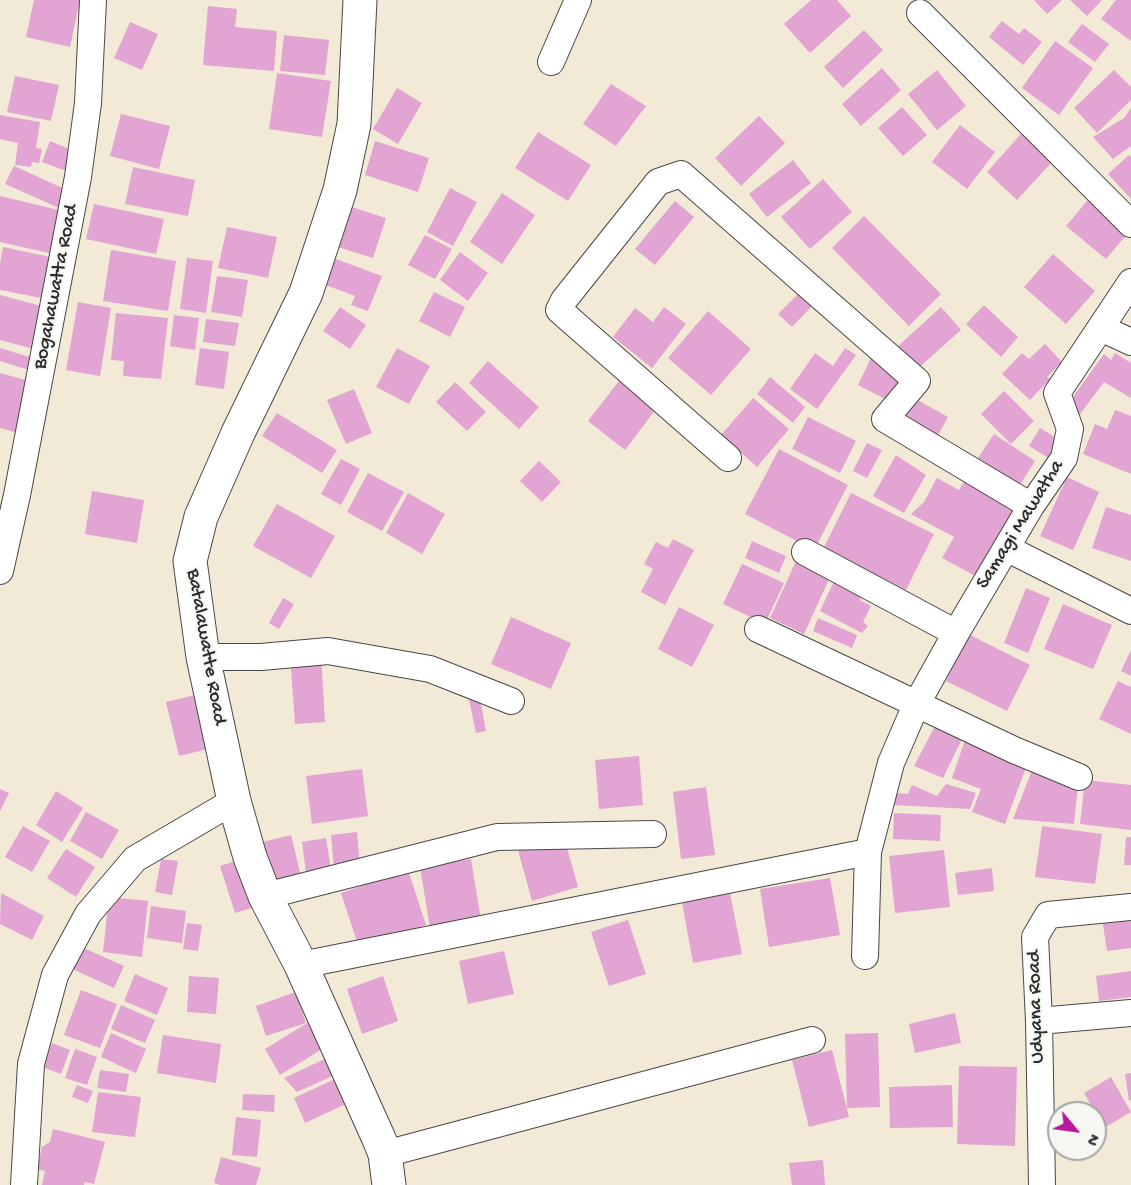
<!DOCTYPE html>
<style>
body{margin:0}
#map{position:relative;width:1131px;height:1185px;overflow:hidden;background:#f3e9d7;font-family:"Gochi Hand",sans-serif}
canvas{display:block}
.north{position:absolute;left:1047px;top:1101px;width:60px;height:60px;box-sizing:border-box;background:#f6f6f2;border:2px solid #a5a5a2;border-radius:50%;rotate:119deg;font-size:16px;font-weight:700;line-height:24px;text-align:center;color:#2b2b2b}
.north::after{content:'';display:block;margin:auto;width:21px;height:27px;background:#b5179e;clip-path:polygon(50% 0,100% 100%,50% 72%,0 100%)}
</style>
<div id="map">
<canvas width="1131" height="1185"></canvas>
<div class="north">N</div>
</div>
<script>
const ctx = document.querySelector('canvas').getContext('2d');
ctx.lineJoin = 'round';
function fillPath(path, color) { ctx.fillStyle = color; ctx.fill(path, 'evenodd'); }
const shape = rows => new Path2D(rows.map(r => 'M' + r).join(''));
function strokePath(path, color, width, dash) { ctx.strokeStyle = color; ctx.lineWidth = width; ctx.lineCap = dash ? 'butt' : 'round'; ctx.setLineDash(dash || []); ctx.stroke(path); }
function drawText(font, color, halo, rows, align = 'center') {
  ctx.font = font + ' "Gochi Hand",sans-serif'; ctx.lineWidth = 4.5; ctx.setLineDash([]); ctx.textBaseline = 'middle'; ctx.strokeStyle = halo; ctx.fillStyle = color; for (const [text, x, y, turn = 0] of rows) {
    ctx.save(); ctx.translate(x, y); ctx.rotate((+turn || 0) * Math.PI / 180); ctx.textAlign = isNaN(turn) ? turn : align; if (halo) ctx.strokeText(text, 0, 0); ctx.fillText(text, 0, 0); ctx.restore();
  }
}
fillPath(shape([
 [34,0,80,0,70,47,26,37],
 [811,0,837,0,851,16,810,53,784,24],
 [1034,0,1062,0,1047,14],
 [1070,0,1102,0,1087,16],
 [1116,0,1131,0,1131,41,1101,19],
 [208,6,237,9,235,27,277,31,274,71,203,65],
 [1002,21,1019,34,1024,28,1042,42,1023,65,989,37],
 [130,22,158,34,142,70,114,58],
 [1082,24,1109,44,1095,62,1068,42],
 [864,30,883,50,843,88,824,67],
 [284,35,329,40,325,75,280,71],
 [1055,41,1093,68,1059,115,1022,88],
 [882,68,901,90,861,126,842,104],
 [937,70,966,106,937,130,908,94],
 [1114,70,1131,87,1131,100,1097,133,1074,108],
 [277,73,331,81,322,137,269,129],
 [15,76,59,85,51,121,7,112],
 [611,84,646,106,616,146,583,124],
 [397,88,422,103,398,144,373,129],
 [902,107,927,135,903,156,878,128],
 [1131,108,1131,146,1113,159,1093,137,1124,118],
 [121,114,170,126,159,169,110,156],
 [0,115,40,122,36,148,42,149,39,163,32,162,31,167,15,165,18,143,0,139],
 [759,116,785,143,741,186,715,158],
 [960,125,995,152,967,189,932,162],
 [538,132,591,165,568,201,515,168],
 [1021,134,1052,162,1017,200,987,172],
 [50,141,77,152,69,172,42,162],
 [375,141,429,158,418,192,365,175],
 [1129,155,1131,157,1131,199,1108,174],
 [793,160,811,183,767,217,749,194],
 [14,166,67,190,59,208,5,184],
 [133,167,195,180,188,216,125,204],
 [823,179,852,212,810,249,781,217],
 [450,188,477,202,453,246,427,232],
 [502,193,535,215,502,264,470,242],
 [0,196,63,211,53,254,0,242],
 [1088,200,1128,233,1106,259,1066,226],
 [675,201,694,217,655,265,635,249],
 [339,203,386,218,373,258,325,243],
 [94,204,164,219,156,254,86,239],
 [864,216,941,294,909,326,832,248],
 [227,227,277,237,268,278,218,268],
 [425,235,452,249,435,279,408,265],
 [3,247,55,258,47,299,0,290,0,264],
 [111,250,176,261,168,311,103,301],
 [460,252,488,273,468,301,440,280],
 [1053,254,1095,291,1066,324,1024,287],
 [187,258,213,261,206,313,180,309],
 [333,258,382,276,368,311,351,305,355,296,323,284],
 [217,276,248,280,242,317,211,312],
 [801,291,814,304,792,327,778,314],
 [434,292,465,307,450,337,419,321],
 [0,295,49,308,38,350,0,340],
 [78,302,111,308,100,376,66,370],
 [984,305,1018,337,1001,357,966,324],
 [340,307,366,325,350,349,323,331],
 [664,307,686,324,652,368,613,337,635,308,653,322],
 [941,307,961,330,915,371,895,349],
 [708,311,751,349,711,395,668,358],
 [116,313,168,318,161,379,123,376,124,361,111,360],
 [174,315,199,318,195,350,170,346],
 [206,319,239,323,235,346,203,342],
 [1045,344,1062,362,1047,377,1050,379,1030,400,1002,374,1022,353,1029,359],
 [0,348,36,359,32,371,0,361],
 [200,348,229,352,224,389,195,385],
 [397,348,430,366,409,404,376,387],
 [845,348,856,355,817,409,790,389,815,353,833,366],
 [1115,353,1131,363,1131,398,1104,382,1080,414,1067,405,1104,354,1111,360],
 [872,356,907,375,893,403,858,385],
 [488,361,539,407,519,429,469,383],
 [0,373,33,382,19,433,0,428],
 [622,377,659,405,625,450,588,421],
 [770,377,805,407,793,423,757,394],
 [455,382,486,412,467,431,436,402],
 [354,389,372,433,346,444,327,400],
 [1004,391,1034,421,1011,444,981,414],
 [753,398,789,429,757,467,721,435],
 [914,398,948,417,938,435,904,416],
 [1115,410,1131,416,1131,474,1083,454,1095,424,1107,429],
 [277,413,337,450,322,473,262,436],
 [808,417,856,441,840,473,792,449],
 [1040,428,1063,442,1052,460,1029,446],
 [994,434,1035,461,1016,491,974,464],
 [867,443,882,450,867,478,853,471],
 [779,449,848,485,814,550,745,514],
 [896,455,926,475,904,513,873,496],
 [341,459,360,469,341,505,321,494],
 [539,461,561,482,542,502,520,481],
 [368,473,404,492,382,531,347,512],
 [967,476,1021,505,981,579,942,558,954,537,911,514,924,502,937,478,959,490],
 [1067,477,1099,492,1073,550,1040,536],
 [92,491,144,500,137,543,85,534],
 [408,493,445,514,422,554,386,533],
 [851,493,934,534,906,590,823,549],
 [277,504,335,536,311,578,253,546],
 [1106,507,1131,515,1131,561,1092,548],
 [673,539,694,550,665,605,641,592,653,569,644,564,656,542,668,548],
 [752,541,786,556,779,573,745,558],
 [797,559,831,575,804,634,770,618],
 [742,564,784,583,765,624,723,604],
 [835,579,862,592,860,600,871,606,863,622,868,626,862,633,820,611],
 [1026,588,1050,598,1028,653,1004,643],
 [283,598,294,604,279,629,269,623],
 [1063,604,1112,625,1093,669,1044,649],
 [679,607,714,625,692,667,658,649],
 [511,617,571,643,551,689,491,664],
 [818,618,857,635,852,648,813,631],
 [968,634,1030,665,1007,711,946,681],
 [1131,650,1131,676,1121,671],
 [321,654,325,722,295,724,290,656],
 [1118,681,1131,687,1131,734,1099,719],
 [479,693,486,731,476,733,468,695],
 [199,694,212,748,179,756,166,702],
 [936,724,963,737,943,778,914,766],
 [965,740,1028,762,1005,824,972,812,981,789,952,778],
 [639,756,643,805,599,809,595,760],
 [1033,768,1078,786,1074,824,1013,819],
 [362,769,368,816,312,824,306,776],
 [1085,780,1131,785,1131,830,1080,824],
 [946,784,976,793,970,809,894,805,895,793,908,794,912,785,937,796],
 [706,787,715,855,681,859,673,792],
 [0,789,9,793,0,811],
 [56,791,83,808,62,842,36,825],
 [86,812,119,830,102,859,70,841],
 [894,813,941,815,940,841,893,839],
 [23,826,50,841,32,872,5,857],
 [1042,826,1102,834,1095,884,1035,877],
 [357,832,360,867,334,870,331,835],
 [291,835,302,881,271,889,259,843],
 [564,837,578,887,532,901,518,850],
 [1126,837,1131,837,1131,865,1124,865],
 [326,838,332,877,307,880,302,842],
 [66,849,95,867,76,897,47,878],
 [944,850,950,907,895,913,889,856],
 [161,859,178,861,172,895,155,892],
 [242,859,258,906,235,913,220,866],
 [471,859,482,926,431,934,420,867],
 [992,868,994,891,958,895,955,873],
 [408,870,426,925,359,948,341,893],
 [830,878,840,935,769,947,760,889],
 [1,893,44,916,32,940,0,924],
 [730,893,742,954,693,963,682,902],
 [109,897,148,901,142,957,103,952],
 [151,906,186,911,182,943,147,938],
 [1131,914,1131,948,1107,951,1102,918],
 [628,920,646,974,609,986,591,932],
 [187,923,202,925,198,951,183,949],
 [79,946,124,966,114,988,70,968],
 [504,951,514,994,468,1004,459,961],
 [1131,971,1131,997,1099,1001,1096,976],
 [135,974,168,988,157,1015,124,1001],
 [189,976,219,978,216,1014,187,1012],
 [383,976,398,1021,362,1034,347,989],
 [81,990,117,1004,100,1048,64,1035],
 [296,992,306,1023,266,1036,256,1006],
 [121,1005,155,1020,145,1043,111,1029],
 [955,1013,961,1043,915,1053,909,1024],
 [312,1020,327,1046,280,1075,265,1049],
 [111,1033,146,1049,136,1073,101,1057],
 [878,1033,880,1107,847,1108,845,1034],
 [163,1035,221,1044,216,1083,157,1073],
 [52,1043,70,1050,61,1074,42,1067],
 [75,1049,97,1057,87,1085,65,1078],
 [832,1050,849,1117,809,1127,792,1060],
 [329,1057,337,1074,297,1092,284,1078],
 [959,1066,1017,1067,1015,1146,957,1144],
 [100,1070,129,1074,126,1092,97,1088],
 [1131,1073,1131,1100,1129,1101,1125,1074],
 [1111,1077,1131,1112,1104,1128,1084,1093],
 [337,1078,348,1103,305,1123,294,1098],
 [77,1085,93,1091,88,1103,72,1097],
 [952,1085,953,1127,890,1128,889,1087],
 [98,1092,141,1097,135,1137,92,1132],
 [243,1094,275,1095,274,1112,242,1110],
 [236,1117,261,1120,257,1157,232,1155],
 [53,1129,105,1142,94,1184,85,1182,84,1185,42,1185,45,1171,37,1169,42,1147,50,1142],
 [221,1157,261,1168,256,1185,220,1185,214,1183],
 [823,1160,825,1185,792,1185,789,1163]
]), '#e2a4d2');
const street = shape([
 [920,13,1131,224],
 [551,62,578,0],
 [1101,328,1131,342],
 [728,458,559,310,564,300,658,182,681,174,917,381,885,419,1031,506],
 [1006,548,1131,611],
 [805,552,956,633],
 [0,571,17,495,78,177,88,103,93,0],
 [758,629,1014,750,1079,777],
 [203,657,261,657,328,651,430,669,511,701],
 [265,896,497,837,653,834],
 [865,956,868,852,891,763,916,705,956,633,1031,506,1064,458,1070,429,1057,393,1131,282],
 [301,965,868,852],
 [1039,1021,1131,1013],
 [385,1154,812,1040],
 [24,1185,31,1064,55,975,88,914,135,859,234,801],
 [1042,1185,1039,1021,1035,937,1048,915,1131,907]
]);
const secondary = shape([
 [360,0,354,124,340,190,306,293,238,433,201,517,190,561,203,657,234,801,250,857,265,896,301,965,379,1139,385,1154,389,1185]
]);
strokePath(street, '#494845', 28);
strokePath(secondary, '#494845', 35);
strokePath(street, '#fff', 26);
strokePath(secondary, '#fff', 33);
drawText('20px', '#2b2b2b', '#f6f6f2', [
 ["Bogahawatta Road",57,287,-79],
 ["Samagi Mawatha",1021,525,-58],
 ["Batalawatte Road",205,647,80],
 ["Udyana Road",1037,1007,-92]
]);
</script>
